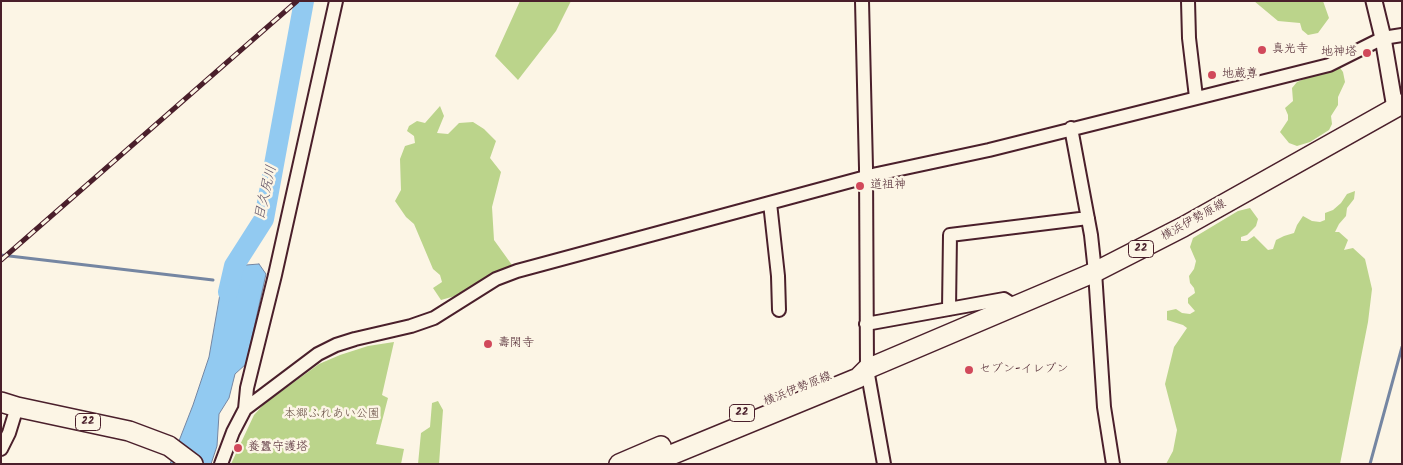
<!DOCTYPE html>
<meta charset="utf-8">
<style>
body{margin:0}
#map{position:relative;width:1403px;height:465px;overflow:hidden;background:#fcf5e5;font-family:Kalam,sans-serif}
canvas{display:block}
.frame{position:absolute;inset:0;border:2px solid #4a1f2b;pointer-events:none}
</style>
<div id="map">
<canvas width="1403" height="465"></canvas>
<div class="frame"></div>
</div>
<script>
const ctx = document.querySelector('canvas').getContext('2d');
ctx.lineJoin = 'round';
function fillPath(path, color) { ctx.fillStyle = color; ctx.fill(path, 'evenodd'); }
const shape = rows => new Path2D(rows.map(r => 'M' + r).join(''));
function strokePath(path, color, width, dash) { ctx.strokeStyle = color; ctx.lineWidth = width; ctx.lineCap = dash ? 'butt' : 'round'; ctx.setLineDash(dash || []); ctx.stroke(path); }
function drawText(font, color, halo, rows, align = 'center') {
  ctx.font = font + ' Kalam,"Klee One",sans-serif'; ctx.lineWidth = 5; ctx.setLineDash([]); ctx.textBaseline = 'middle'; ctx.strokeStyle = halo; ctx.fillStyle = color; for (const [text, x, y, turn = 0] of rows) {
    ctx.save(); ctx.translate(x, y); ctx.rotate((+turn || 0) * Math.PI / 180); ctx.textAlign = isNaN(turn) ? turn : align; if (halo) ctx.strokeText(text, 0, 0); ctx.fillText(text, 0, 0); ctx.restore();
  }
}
fillPath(shape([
 [520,1,571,1,556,31,518,80,495,56],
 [1254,1,1323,1,1329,18,1318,33,1308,35,1302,30,1300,23,1278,21],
 [1338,65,1343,72,1345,82,1338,97,1338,105,1331,116,1332,124,1329,130,1310,142,1297,146,1289,143,1280,132,1288,120,1288,115,1285,108,1293,101,1292,88,1297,82],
 [440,106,444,116,437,133,448,134,459,123,473,122,484,129,496,141,490,158,501,172,492,207,494,240,512,265,508,275,484,287,474,284,455,296,441,300,433,288,442,282,440,275,433,269,414,224,406,217,395,201,401,190,400,159,405,146,415,143,414,136,407,131,409,126,417,121,425,123],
 [1355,191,1354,199,1347,208,1346,216,1339,224,1335,232,1339,232,1348,240,1344,250,1353,248,1365,259,1372,289,1368,322,1340,464,1166,464,1173,451,1177,430,1165,384,1174,347,1187,328,1183,325,1167,320,1167,311,1176,309,1182,313,1190,314,1195,311,1188,303,1188,298,1195,293,1194,288,1190,283,1189,276,1194,269,1196,261,1190,247,1193,238,1238,211,1250,208,1258,219,1256,226,1247,235,1241,237,1241,241,1247,241,1254,236,1268,250,1273,249,1276,240,1284,236,1294,233,1297,225,1303,216,1312,221,1320,222,1325,220,1325,213,1333,210,1341,203,1347,194],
 [394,342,382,395,388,398,376,444,404,449,401,464,231,464,254,415,264,404,319,364,340,355,368,346],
 [438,401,443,410,439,464,418,464,421,433,430,427,432,403]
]), '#bbd48b');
const water = shape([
 [259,264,266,274,246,364,235,374,229,398,219,414,217,446,211,464,170,464,193,405,209,357,224,271,234,266,259,264]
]);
fillPath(water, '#92caf1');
strokePath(water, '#7586a2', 1);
strokePath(shape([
 [1,255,213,280],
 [1370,464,1402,347]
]), '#7586a2', 3);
strokePath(shape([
 [228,292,234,266,264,219,304,1]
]), '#92caf1', 20);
const minor = shape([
 [862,1,866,168,867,369,884,464],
 [1188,1,1189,38,1196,97],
 [1071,128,1091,235,1095,272,1104,407,1113,464],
 [770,203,778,276,779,310],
 [949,309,950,235,1088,218],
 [866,324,1004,299,1015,306],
 [245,409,318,354,336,345,355,339,411,326,434,318,496,279,517,271,877,174,989,150,1329,65,1383,38,1402,35],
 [1,449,9,433,17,407],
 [221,464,233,432,245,409,247,388,275,275,336,1]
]);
const tertiary = shape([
 [1374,1,1383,38,1395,108]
]);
const primary = shape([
 [1,402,17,407,129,431,169,446,193,464],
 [619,464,661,446],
 [649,464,858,378,867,369,1095,272,1183,227,1402,104]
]);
strokePath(minor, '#4a1f2b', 16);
strokePath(tertiary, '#4a1f2b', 19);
strokePath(primary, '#4a1f2b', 22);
strokePath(minor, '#fcf5e5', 12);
strokePath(tertiary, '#fcf5e5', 15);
strokePath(primary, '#fcf5e5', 19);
const rail = shape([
 [1,260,297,1]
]);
strokePath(rail, '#4a1f2b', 5);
strokePath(rail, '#fcf5e5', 3, [9]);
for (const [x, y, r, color] of [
 [1262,50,5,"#d1495b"],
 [1367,53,5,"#d1495b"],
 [1212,75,5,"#d1495b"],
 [860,186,5,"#d1495b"],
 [488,344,5,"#d1495b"],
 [969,370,5,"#d1495b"],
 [238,448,5,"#d1495b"]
]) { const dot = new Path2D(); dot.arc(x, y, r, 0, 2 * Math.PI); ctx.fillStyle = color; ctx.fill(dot); strokePath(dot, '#fcf5e5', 2); }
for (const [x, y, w] of [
 [1141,249,25],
 [742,413,25],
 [88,422,25]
]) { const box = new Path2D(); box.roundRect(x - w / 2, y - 8.5, w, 17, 4); ctx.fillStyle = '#fcf5e5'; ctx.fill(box); strokePath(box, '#4a1f2b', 1); }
drawText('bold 11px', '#4a1f2b', null, [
 ["22",1141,249],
 ["22",742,413],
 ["22",88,422]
]);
drawText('12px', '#4a1f2b', '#fcf5e5', [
 ["真光寺",1272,50],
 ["地神塔",1357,53,"right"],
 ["地蔵尊",1222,75],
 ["道祖神",870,186],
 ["壽閑寺",498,344],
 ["セブン-イレブン",979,370],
 ["養蠶守護塔",248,448]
], 'left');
drawText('12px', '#4a1f2b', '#fcf5e5', [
 ["横浜伊勢原線",1194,221,-29],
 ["横浜伊勢原線",798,390,-22]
]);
drawText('12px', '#664c43', '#fcf5e5', [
 ["本郷ふれあい公園",332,415]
]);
drawText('italic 14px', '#605266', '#fcf5e5', [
 ["目久尻川",267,193,-77]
]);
</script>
